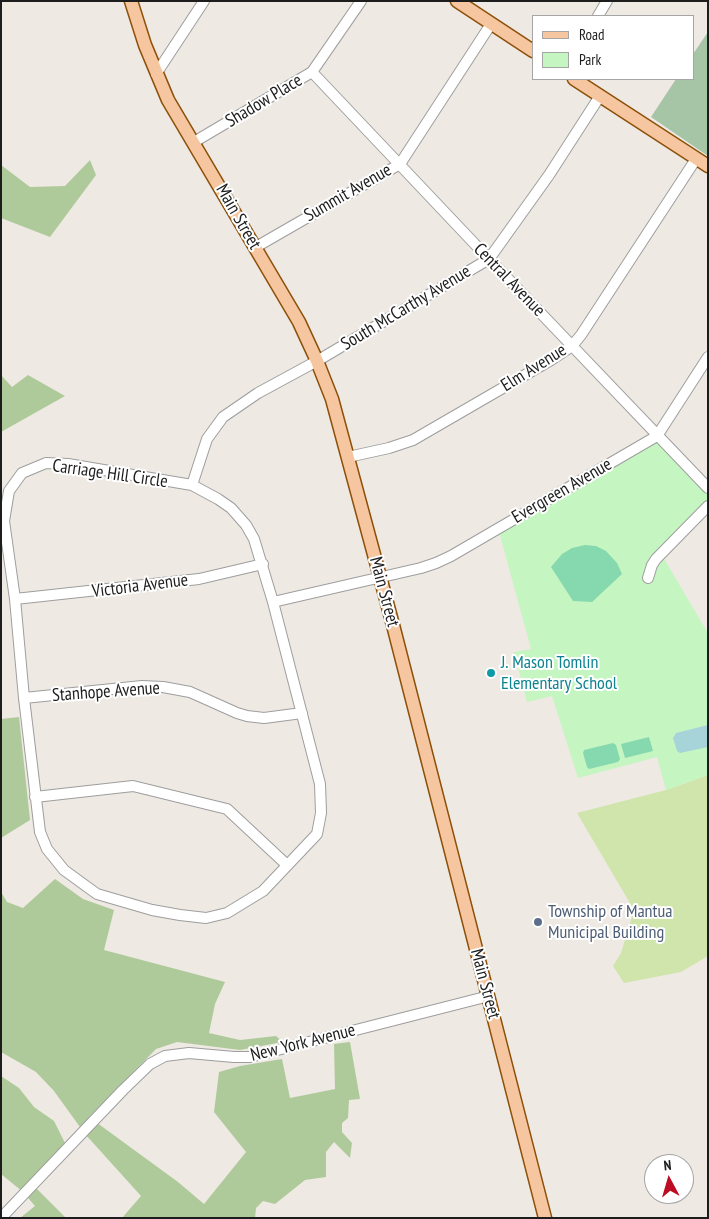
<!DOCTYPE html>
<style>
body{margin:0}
#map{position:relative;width:709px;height:1219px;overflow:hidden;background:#eee9e3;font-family:"PT Sans Narrow",sans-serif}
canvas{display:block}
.frame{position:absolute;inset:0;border:2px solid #1d1d1d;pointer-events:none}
.legend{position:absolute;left:532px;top:15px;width:162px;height:65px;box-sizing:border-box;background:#fff;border:1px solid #a5a5a5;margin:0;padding:6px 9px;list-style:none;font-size:15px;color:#1d1d1d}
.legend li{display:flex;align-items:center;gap:10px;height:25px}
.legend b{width:25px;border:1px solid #a5a5a5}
.north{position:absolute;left:644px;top:1154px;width:50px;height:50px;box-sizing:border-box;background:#fff;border:1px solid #a5a5a5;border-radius:50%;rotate:354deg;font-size:14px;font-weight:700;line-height:20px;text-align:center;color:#1d1d1d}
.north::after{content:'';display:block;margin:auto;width:18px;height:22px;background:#be0c23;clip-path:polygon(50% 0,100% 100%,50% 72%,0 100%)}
</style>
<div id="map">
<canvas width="709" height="1219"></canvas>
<div class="frame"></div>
<ul class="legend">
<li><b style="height:6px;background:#f6c6a0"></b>Road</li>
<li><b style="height:14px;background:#c5f6c2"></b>Park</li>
</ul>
<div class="north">N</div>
</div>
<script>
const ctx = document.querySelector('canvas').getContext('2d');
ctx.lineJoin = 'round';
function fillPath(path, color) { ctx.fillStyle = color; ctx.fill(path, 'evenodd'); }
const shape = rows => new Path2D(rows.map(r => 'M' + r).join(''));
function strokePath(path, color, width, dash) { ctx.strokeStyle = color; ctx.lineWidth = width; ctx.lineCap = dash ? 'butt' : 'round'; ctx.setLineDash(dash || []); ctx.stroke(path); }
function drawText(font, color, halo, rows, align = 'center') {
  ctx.font = font + ' "PT Sans Narrow",sans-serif'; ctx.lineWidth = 4; ctx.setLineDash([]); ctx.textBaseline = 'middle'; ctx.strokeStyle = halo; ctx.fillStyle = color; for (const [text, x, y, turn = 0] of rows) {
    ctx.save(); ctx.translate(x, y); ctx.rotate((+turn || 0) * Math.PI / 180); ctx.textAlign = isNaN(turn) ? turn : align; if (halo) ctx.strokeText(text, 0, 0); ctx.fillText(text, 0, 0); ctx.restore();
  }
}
fillPath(shape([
 [708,775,708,956,681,972,624,983,613,966,621,953,634,910,577,813,666,790]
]), '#cfe5ac');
fillPath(shape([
 [90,160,96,175,50,237,1,218,1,165,30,187,65,186],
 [1,375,12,387,28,375,65,396,1,432],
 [19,717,30,820,1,838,1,719],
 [55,879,83,899,114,910,104,950,225,982,215,1004,209,1033,240,1040,276,1036,283,1042,240,1050,177,1042,156,1049,89,1117,178,1182,204,1204,246,1152,214,1112,219,1072,240,1066,282,1059,290,1098,335,1089,334,1044,350,1042,360,1099,349,1100,348,1118,342,1123,342,1132,352,1143,350,1158,334,1142,326,1152,326,1177,305,1180,275,1204,263,1201,256,1208,255,1218,122,1218,141,1196,85,1134,54,1091,36,1072,1,1052,1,892,7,902,23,908],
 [1,1076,19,1088,34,1107,54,1121,69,1151,34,1186,66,1218,20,1218,35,1206,23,1192,1,1174]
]), '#afca9a');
fillPath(shape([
 [708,32,708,156,651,117,676,79,693,79,693,54]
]), '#a6c5a7');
fillPath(shape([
 [655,431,708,488,708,502,660,552,708,633,708,775,666,790,657,757,578,778,552,696,527,702,514,652,531,649,498,528]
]), '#c5f6c2');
fillPath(shape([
 [585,545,596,546,606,551,617,563,622,574,592,602,573,601,551,567,562,554,572,548],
 [649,737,653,751,625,758,621,744],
 [613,743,616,745,620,759,618,762,589,769,587,767,583,753,584,750]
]), '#86d8ae');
fillPath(shape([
 [708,725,708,747,680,753,677,751,673,738,676,733]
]), '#a6d4d9');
const minor = shape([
 [598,16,607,1],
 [312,72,489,259,708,488],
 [156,74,204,1],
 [194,142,312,72,361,1],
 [256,247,400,164,491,24],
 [348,457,389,448,413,440,551,360,572,346,581,335,696,159],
 [46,463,68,464,192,485,218,499,231,508,246,525,254,539,273,602,320,784,321,813,317,834,263,891,227,913,206,918,180,915,152,910,97,894,64,870,47,849,40,832,24,698,15,599,4,521,9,491,22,473,46,463],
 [192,485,207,439,223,417,258,393,317,361,489,259,549,175,600,96],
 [648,578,652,565,656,559,708,506],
 [15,599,199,579,263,564],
 [273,602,421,568,436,563,451,556,657,436,708,357],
 [24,698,142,686,163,687,190,692,237,713,247,716,264,718,302,713],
 [35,797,133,786,227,809,287,865],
 [1,1218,123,1090,150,1064,165,1056,189,1053,234,1057,250,1057,489,996]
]);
const major = shape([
 [131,1,145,45,168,100,299,322,317,361,332,399,393,625,545,1218],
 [457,1,533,51],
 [574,79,708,166]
]);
strokePath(minor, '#9e9e9e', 12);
strokePath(major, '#8d5009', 15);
strokePath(minor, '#fff', 10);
strokePath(major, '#f6c6a0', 12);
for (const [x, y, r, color] of [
 [491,673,5,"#0f9aa8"],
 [538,922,5,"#5c6f8a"]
]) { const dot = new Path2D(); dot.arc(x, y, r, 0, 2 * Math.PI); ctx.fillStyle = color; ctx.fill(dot); strokePath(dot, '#fff', 2); }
drawText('18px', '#1d1d1d', '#fff', [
 ["Shadow Place",264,101,-31],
 ["Summit Avenue",348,193,-30],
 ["Main Street",238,217,60],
 ["Central Avenue",509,280,46],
 ["South McCarthy Avenue",406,308,-31],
 ["Elm Avenue",534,368,-32],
 ["Carriage Hill Circle",110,474,8],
 ["Evergreen Avenue",562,491,-30],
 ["Victoria Avenue",140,586,-7],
 ["Main Street",384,592,75],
 ["Stanhope Avenue",106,692,-4],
 ["Main Street",485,984,75],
 ["New York Avenue",303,1043,-14]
]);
drawText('18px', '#0d838f', '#fff', [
 ["J. Mason Tomlin",501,663],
 ["Elementary School",501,684]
], 'left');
drawText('18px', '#4e5e75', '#fff', [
 ["Township of Mantua",548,912],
 ["Municipal Building",548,933]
], 'left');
</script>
